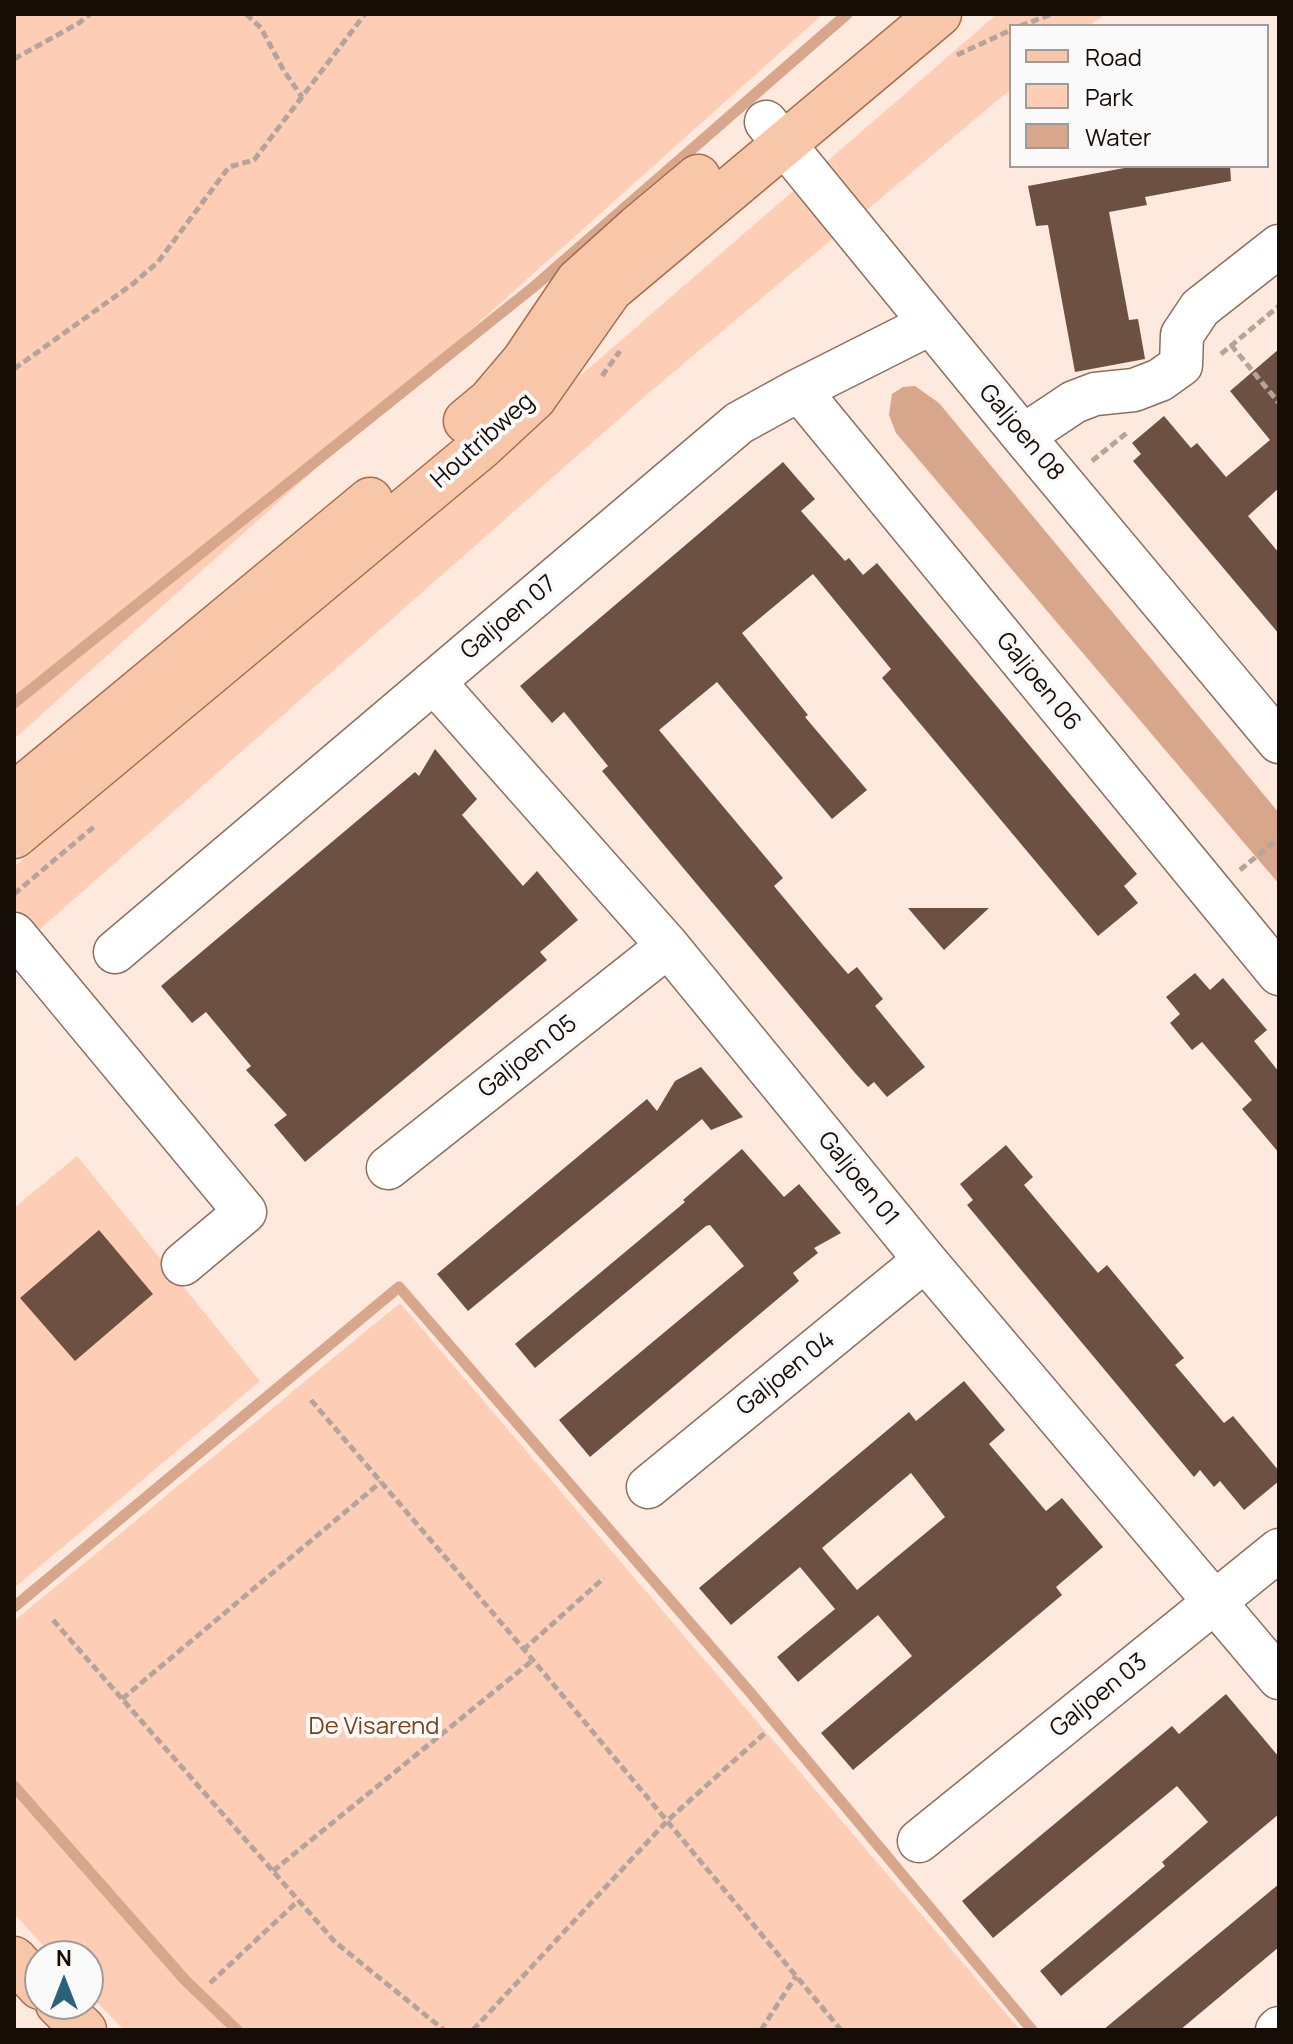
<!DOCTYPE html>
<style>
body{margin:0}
#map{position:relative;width:1293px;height:2044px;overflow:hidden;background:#fde9de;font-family:Manrope,sans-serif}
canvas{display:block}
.frame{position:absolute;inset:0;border:16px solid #170d07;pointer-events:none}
.legend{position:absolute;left:1009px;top:24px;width:260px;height:144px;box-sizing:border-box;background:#fafafa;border:2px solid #9f9b99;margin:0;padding:10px 14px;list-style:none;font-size:24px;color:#170d07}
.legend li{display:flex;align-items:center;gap:16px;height:40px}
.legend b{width:40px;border:2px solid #9f9b99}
.north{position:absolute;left:24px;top:1940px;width:80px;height:80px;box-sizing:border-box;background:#fafafa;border:2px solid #9f9b99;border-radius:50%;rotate:0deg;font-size:22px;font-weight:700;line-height:32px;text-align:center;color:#170d07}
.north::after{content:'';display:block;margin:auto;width:28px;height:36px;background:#2a627c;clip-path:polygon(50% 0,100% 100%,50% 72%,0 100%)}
</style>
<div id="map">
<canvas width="1293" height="2044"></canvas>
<div class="frame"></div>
<ul class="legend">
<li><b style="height:10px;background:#f8c6a8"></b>Road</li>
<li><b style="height:22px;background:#fdceb5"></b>Park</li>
<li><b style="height:22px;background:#d8a68a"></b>Water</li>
</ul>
<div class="north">N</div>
</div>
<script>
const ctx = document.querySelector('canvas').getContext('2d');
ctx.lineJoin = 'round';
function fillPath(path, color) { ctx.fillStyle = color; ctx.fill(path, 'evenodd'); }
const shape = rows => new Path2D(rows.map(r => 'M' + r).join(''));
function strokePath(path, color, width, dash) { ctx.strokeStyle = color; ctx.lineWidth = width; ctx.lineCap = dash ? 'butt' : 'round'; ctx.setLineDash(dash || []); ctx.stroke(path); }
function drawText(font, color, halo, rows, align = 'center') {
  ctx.font = font + ' Manrope,sans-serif'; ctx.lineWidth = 8; ctx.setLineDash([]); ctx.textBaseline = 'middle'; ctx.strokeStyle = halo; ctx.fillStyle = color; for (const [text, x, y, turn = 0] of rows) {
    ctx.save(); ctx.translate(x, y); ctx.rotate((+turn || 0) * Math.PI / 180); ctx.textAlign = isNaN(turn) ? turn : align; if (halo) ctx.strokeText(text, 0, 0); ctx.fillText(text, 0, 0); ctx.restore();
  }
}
fillPath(shape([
 [14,14,823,14,14,739],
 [997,14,1106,14,1088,26,1011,26,1011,89,645,396,14,952,14,867],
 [77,1156,260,1381,14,1588,14,1208],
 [400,1303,766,1732,1020,2030,124,2030,88,1993,88,1956,53,1956,14,1914,14,1621]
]), '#fdceb5');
fillPath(shape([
 [915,386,939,403,1279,813,1279,884,896,433,889,415,892,394,903,387]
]), '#d8a68a');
strokePath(shape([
 [14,703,536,285,847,14],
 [14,1607,399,1287,749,1691,1032,2030],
 [14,1786,185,1980,237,2030]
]), '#d8a68a', 11);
fillPath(shape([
 [1135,166,1230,166,1231,181,1145,197,1147,205,1109,212,1129,320,1138,319,1145,359,1075,372,1048,225,1036,226,1028,186],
 [1279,349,1279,488,1248,516,1279,553,1279,634,1133,461,1141,454,1132,443,1164,416,1191,448,1197,443,1226,477,1270,440,1230,391],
 [783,462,815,499,801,511,845,561,849,558,863,575,877,563,1137,874,1124,886,1138,903,1098,936,882,678,891,669,813,574,742,633,808,715,805,717,867,790,832,819,717,682,659,730,783,878,774,886,823,945,848,974,857,967,883,999,875,1006,925,1067,887,1097,874,1082,868,1087,855,1073,602,771,608,766,564,712,552,723,520,686],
 [435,749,477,799,462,815,523,886,537,871,578,920,540,952,547,960,305,1162,274,1125,287,1115,246,1070,251,1066,206,1012,192,1023,161,986,415,772,419,776],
 [908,908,989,908,944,950],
 [1195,973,1210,990,1223,978,1267,1030,1254,1041,1279,1072,1279,1153,1242,1109,1252,1100,1202,1042,1192,1050,1170,1023,1180,1014,1166,997],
 [701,1067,743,1117,711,1130,702,1119,468,1311,437,1274,647,1099,657,1111,675,1081],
 [1006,1145,1033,1177,1024,1185,1098,1273,1107,1265,1184,1358,1175,1365,1224,1423,1233,1416,1279,1471,1279,1481,1244,1510,1220,1481,1214,1487,1200,1470,1194,1477,967,1205,973,1200,960,1184],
 [742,1149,784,1197,799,1184,841,1233,814,1248,818,1253,793,1273,799,1281,590,1457,559,1420,744,1266,710,1225,706,1226,535,1368,515,1344,685,1202,683,1200],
 [99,1230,153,1294,75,1361,20,1298],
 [964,1381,1005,1430,989,1444,1046,1511,1062,1498,1103,1547,1056,1587,1062,1595,853,1770,821,1733,912,1656,878,1615,798,1682,777,1657,835,1609,800,1567,731,1625,699,1588,909,1412,916,1421],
 [911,1473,945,1517,857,1590,822,1548],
 [1226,1694,1279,1757,1279,1814,1061,1996,1040,1971,1165,1866,1162,1862,1208,1822,1177,1786,993,1938,962,1901,1172,1726,1179,1734],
 [1279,1884,1279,1947,1180,2030,1103,2030]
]), '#6c5142');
const minor = shape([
 [766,122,1023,436,1279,742],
 [799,390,1279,974],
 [1023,436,1074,402,1095,394,1134,390,1160,380,1181,365,1182,335,1200,308,1279,246],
 [434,682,668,946,925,1260,1279,1678],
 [14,934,245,1212,183,1264],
 [115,952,739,423,799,390,930,324],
 [388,1168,668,946],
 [648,1487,925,1260],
 [919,1841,1279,1550],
 [1277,2030,1279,2028]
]);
const major = shape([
 [466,421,490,401,524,361,578,281,637,228,698,177],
 [14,795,370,500],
 [14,836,481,447,534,398,610,290,939,14],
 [14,1959,40,1987],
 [58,2004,84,2030]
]);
strokePath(minor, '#8c6f5f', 45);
strokePath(major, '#a76d4a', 47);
strokePath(shape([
 [246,14,261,28,284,71,302,97],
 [1020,26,1052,14],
 [957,55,1011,30],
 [14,59,79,23,90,14],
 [1231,345,1279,403],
 [1221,354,1279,306],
 [14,369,134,283,158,262,229,167,254,160,365,14],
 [602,376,620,351],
 [1092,461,1128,432],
 [1240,870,1279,838],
 [14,894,96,825],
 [311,1400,533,1660,841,2030],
 [53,1620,335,1942,444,2030],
 [523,1650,604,1578],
 [122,1699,381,1482],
 [273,1871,533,1660],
 [210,1983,298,1901],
 [473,2030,667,1821,766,1732],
 [761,2030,796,1976]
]), '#b5a49b', 5, [8, 4]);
strokePath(minor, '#fff', 42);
strokePath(major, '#f8c6a8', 44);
drawText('24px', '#170d07', '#fafafa', [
 ["Galjoen 08",1021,433,50],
 ["Houtribweg",483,441,-42],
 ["Galjoen 07",509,618,-40],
 ["Galjoen 06",1038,682,51],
 ["Galjoen 05",528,1057,-38],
 ["Galjoen 01",858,1179,51],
 ["Galjoen 04",786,1374,-39],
 ["Galjoen 03",1099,1696,-39]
]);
drawText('24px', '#7d3f15', '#fafafa', [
 ["De Visarend",374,1727]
]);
</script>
